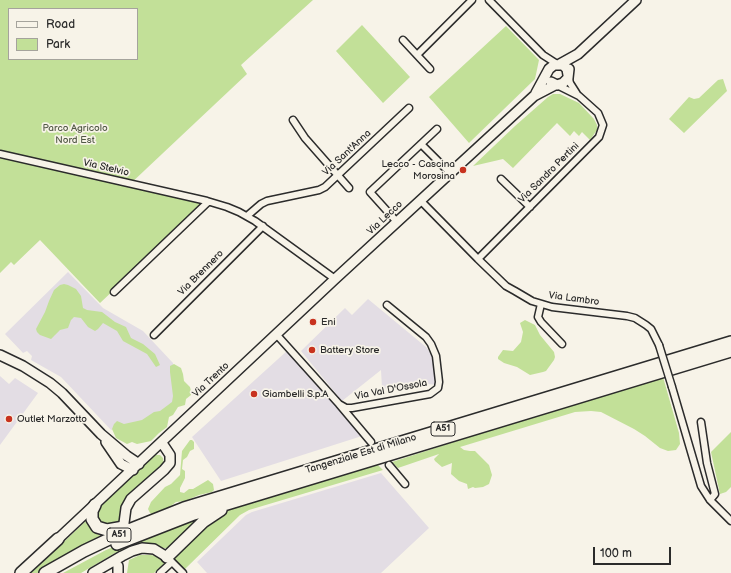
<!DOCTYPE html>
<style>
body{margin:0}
#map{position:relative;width:731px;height:573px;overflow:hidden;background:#f7f3e8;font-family:"Balsamiq Sans",sans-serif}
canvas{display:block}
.legend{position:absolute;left:8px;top:8px;width:130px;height:52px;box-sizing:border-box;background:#f7f3e8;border:1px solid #a5a39c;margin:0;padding:5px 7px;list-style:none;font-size:12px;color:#2b2b2b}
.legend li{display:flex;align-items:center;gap:8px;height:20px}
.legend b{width:20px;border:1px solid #a5a39c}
.scale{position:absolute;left:593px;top:547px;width:78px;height:18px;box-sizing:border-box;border:2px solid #2b2b2b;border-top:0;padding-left:5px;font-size:12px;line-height:14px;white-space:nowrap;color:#2b2b2b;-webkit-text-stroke:3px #f7f3e8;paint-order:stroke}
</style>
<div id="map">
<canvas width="731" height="573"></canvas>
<ul class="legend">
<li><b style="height:5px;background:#f7f3e8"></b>Road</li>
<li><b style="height:11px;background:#c2e098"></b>Park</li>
</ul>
<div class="scale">100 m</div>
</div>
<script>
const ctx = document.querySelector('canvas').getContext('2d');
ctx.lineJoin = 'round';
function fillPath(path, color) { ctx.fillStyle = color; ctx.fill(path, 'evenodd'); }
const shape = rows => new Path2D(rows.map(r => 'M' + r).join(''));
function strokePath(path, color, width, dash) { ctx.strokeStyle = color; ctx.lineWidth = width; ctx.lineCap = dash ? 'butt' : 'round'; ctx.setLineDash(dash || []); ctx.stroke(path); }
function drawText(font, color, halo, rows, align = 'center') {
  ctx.font = font + ' "Balsamiq Sans",sans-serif'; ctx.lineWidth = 3.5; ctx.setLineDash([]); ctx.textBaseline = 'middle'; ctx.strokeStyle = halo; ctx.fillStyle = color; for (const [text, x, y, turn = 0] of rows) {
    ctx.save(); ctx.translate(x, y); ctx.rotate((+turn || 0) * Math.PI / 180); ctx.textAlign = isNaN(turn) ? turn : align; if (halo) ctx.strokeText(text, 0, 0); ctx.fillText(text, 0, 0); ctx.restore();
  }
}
fillPath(shape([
 [68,272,103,308,143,331,173,363,176,400,146,423,111,430,61,377,31,360,32,356,27,351,23,353,5,334],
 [368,299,426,347,432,355,437,385,428,384,393,389,382,388,381,370,342,401,301,351,345,308,352,315],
 [288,350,362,436,221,481,192,437],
 [0,376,9,384,15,378,38,393,0,445],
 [381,473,429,528,381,573,207,573,197,562,246,515,252,512]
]), '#e3dde4');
fillPath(shape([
 [0,0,313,0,241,65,247,74,128,186,200,203,201,208,100,303,40,240,14,265,11,262,0,273],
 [9,9,137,9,137,59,9,59],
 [362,25,410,77,383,103,336,51],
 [506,26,539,60,535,79,469,143,429,97],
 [723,79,727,91,684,133,669,119,689,97,694,99,699,98,718,80],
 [553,94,560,94,579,103,594,119,597,125,597,130,590,140,582,132,579,136,574,131,570,136,557,123,513,168,503,159,473,166,515,126,548,97],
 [64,284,68,285,76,289,81,296,83,308,87,310,102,312,115,322,126,327,131,338,143,344,155,354,160,365,156,367,147,354,123,341,117,331,103,323,98,329,95,331,88,327,81,318,74,317,71,320,68,328,60,330,51,339,40,335,37,332,36,329,45,312,49,301,54,290,60,285],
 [525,320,535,325,540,335,554,352,555,357,554,360,546,371,543,372,530,375,517,367,504,363,498,359,498,357,503,350,513,351,521,342,523,332,520,323],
 [174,364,181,368,183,374,184,381,190,387,191,391,191,395,186,399,185,405,178,407,173,415,169,417,167,427,159,433,151,441,137,444,132,442,127,444,116,438,112,429,114,424,117,421,124,424,142,420,154,412,160,411,172,402,173,396,170,372,170,366],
 [663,377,679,433,680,444,676,450,668,451,660,448,645,436,634,429,601,412,591,411,575,412,460,447,464,450,470,451,475,451,489,465,492,475,489,484,483,487,475,488,473,487,468,489,467,484,459,481,451,474,452,463,442,467,435,461,434,459,439,454,398,468,392,462,553,410],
 [731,432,731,487,726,492,720,494,711,452],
 [190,440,192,440,194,442,194,449,190,451,187,457,183,460,182,469,185,471,185,478,180,488,180,492,184,493,189,489,193,489,208,480,213,484,214,490,212,492,199,495,185,501,176,502,167,509,154,515,150,513,148,509,151,502,165,487,171,484,180,475,182,451],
 [156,455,160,455,163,458,164,466,131,495,120,527,95,523,98,506,152,457],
 [377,464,383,470,249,510,240,515,185,569,183,569,174,561,173,557,177,550,226,511,290,490],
 [207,511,172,546,168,548,162,548,144,543,137,544,115,553,81,573,63,573,106,550,128,541],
 [89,518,90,525,92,530,97,534,104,537,38,573,31,573],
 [140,555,151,555,157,556,165,563,154,573,127,573,129,560]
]), '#c2e098');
const street = shape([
 [489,0,543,55,557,64],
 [403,40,430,69],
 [417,55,472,0],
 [568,75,570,83,577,94],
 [293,120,305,138,349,188],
 [421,144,450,173],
 [0,154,207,201,227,207,239,212,255,221,335,279],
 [501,179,530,207],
 [420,200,478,259,506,286,515,291,532,301,552,307,627,316,635,318,646,325,651,329,659,345],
 [247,216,261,204,267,201,319,190,325,187,409,108],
 [397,222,370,192,437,129],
 [478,259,599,137,603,125,598,113,579,96,557,85],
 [114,292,208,202],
 [541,304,538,317,541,322,562,344],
 [276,334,339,404,371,442],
 [154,335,263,226],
 [672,387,701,486,710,500,731,521],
 [339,404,346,408,352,408,430,394,438,388,439,382,436,356,431,344,426,337,387,305],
 [701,422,707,463,715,494,710,500],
 [389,465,405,484],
 [167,557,183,573],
 [160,573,172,562]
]);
const secondary = shape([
 [560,64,578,54,636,0],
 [551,82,557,85,563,83,568,78,569,69],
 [536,93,549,69,554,65,563,65,567,69,568,75],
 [0,355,23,366,50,383,62,393,101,434,127,456,139,464],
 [106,442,121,464,133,470],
 [124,523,126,508,131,499,164,470,170,463,170,455,162,443],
 [58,539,335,279,534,96,555,85],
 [93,573,122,556,132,551,142,548,154,549,167,557],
 [118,573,118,566]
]);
const highway = shape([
 [95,505,92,511,92,519,97,527,107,530,124,527],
 [117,544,194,514,731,351],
 [167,557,203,522,221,510],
 [21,573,58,539],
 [45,573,84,551,126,531,184,508,731,342]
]);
strokePath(street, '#2b2b2b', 9);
strokePath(secondary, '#2b2b2b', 12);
strokePath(highway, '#2b2b2b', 14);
strokePath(street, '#f7f3e8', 6);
strokePath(secondary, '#f7f3e8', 9);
strokePath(highway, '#f7f3e8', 11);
const streetBridge = shape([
 [659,345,672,387]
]);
strokePath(streetBridge, '#2b2b2b', 9, []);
strokePath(streetBridge, '#f7f3e8', 6);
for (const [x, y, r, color] of [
 [463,170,4,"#c8321e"],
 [313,322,4,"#c8321e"],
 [312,350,4,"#c8321e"],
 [254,394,4,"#c8321e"],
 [9,419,4,"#c8321e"]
]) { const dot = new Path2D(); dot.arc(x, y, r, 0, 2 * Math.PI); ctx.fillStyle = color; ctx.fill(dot); strokePath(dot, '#f7f3e8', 1.5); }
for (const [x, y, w] of [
 [443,429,24],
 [119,535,24]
]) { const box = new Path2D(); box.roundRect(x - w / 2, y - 7, w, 14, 3); ctx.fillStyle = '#f7f3e8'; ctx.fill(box); strokePath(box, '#2b2b2b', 1); }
drawText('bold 9px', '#2b2b2b', null, [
 ["A51",443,429],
 ["A51",119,535]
]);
drawText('10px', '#515846', '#f7f3e8', [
 ["Parco Agricolo",75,128],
 ["Nord Est",75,140]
]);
drawText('10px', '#2b2b2b', '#f7f3e8', [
 ["Via Sant'Anna",347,153,-43],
 ["Via Stelvio",106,168,13],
 ["Via Sandro Pertini",549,173,-45],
 ["Via Lecco",385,218,-43],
 ["Via Brennero",201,273,-45],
 ["Via Lambro",574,299,8],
 ["Via Trento",211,380,-43],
 ["Via Val D'Ossola",391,390,-11],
 ["Tangenziale Est di Milano",361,454,-17]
]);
drawText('10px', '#2b2b2b', '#f7f3e8', [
 ["Lecco - Cascina",455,164,"right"],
 ["Morosina",455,176,"right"],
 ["Eni",321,322],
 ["Battery Store",320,350],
 ["Giambelli S.p.A",262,394],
 ["Outlet Marzotto",17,419]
], 'left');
</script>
